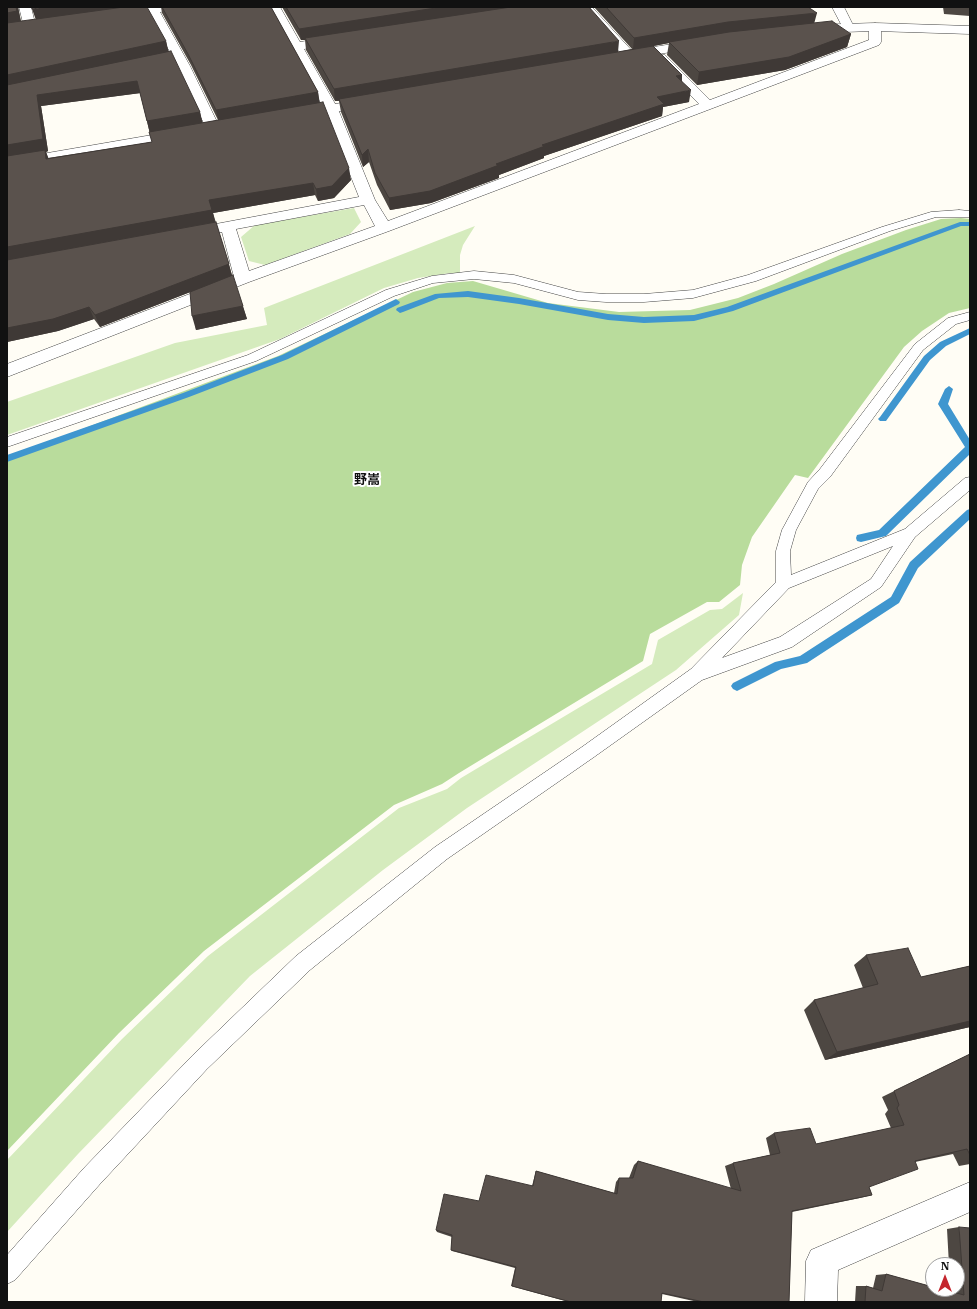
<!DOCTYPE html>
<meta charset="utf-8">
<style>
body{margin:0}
#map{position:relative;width:977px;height:1309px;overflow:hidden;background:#fffdf5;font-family:"IBM Plex Serif",serif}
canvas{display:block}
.frame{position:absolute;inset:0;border:8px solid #111;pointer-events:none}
.north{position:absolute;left:925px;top:1257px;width:40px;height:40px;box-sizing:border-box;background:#fff;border:1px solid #a0a0a0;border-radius:50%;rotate:0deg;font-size:11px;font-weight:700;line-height:16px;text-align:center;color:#111}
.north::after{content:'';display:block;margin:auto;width:14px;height:18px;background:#c4262e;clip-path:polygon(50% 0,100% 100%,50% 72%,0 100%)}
</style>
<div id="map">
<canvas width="977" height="1309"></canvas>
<div class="frame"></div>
<div class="north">N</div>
</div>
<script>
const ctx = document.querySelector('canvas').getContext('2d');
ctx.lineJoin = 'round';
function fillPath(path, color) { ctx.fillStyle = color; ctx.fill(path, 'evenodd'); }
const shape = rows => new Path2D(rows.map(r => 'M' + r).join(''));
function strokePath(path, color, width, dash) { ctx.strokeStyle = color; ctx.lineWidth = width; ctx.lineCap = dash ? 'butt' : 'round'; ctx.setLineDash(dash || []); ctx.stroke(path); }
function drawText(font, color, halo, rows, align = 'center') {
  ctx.font = font + ' "IBM Plex Serif","Noto Sans JP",serif'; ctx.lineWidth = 4; ctx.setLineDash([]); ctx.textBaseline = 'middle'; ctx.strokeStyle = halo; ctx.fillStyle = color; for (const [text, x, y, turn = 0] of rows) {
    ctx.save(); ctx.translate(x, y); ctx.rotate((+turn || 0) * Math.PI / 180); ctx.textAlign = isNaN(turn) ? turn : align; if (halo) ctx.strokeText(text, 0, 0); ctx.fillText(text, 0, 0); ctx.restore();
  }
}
fillPath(shape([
 [354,208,361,222,350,234,265,265,249,261,241,237,255,225],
 [475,226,463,245,460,255,460,273,450,273,418,278,384,288,280,339,7,435,7,402,175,343,267,325,264,308],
 [743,593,739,615,676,670,467,808,383,870,250,976,78,1154,7,1232,7,1160,122,1039,208,956,399,808,447,789,461,778,652,664,658,640,710,610,722,609]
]), '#d5ebbd');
fillPath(shape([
 [961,218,970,219,970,308,949,313,922,331,904,347,808,478,795,475,752,537,742,565,740,585,719,602,707,602,650,634,643,661,459,773,442,784,394,805,204,951,119,1033,7,1151,7,457,278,356,413,292,447,283,473,281,548,303,619,312,690,310,738,298,774,284,842,254,906,230,941,219]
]), '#b9dc9c');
fillPath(shape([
 [960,222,970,222,970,226,961,226,733,311,694,321,644,323,608,320,519,304,468,297,439,298,403,312,400,313,396,310,397,308,435,294,468,291,519,298,608,314,644,317,694,315,727,307,960,222],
 [396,299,400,302,399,304,288,359,189,397,7,462,7,455,183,393,282,355,396,299],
 [970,328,970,334,946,346,930,360,886,421,880,421,878,419,880,417,924,356,940,342,970,328],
 [949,386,953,389,948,404,970,440,970,454,886,536,861,542,857,541,856,538,857,535,879,530,965,447,938,404,945,389,949,386],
 [970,509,970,519,918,568,899,603,807,663,781,669,737,691,733,689,731,686,733,683,775,662,800,656,891,597,910,562,967,510,970,509]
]), '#3f96cf');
const service = shape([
 [959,210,970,211,970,217,936,217,890,231,756,281,693,298,644,302,606,302,578,300,514,283,474,279,433,283,394,296,256,361,7,447,7,437,248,355,386,290,432,276,474,271,514,275,578,292,606,294,644,294,693,290,748,275,882,227,931,212,959,210],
 [970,312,970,320,956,324,923,350,830,477,818,489,796,530,790,551,791,575,905,529,965,478,970,477,970,490,915,537,881,587,792,647,702,680,594,757,447,859,310,970,207,1069,100,1184,15,1280,7,1284,7,1255,84,1168,193,1055,296,956,435,847,582,747,691,669,776,582,776,551,782,530,808,482,820,469,915,344,948,318,970,312],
 [893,546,871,579,780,637,722,658,789,588,893,546]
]);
const minor = shape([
 [19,7,31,7,36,27,34,30,26,30,24,27,19,7],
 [145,7,179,7,177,10,160,12,190,66,220,128,218,131,213,132,208,131,206,128,175,61,145,67,140,66,139,63,140,60,171,54,149,14,119,18,115,17,113,14,115,11,119,10,145,7],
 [268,7,280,7,300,42,336,36,340,37,342,40,340,43,336,44,304,49,338,109,375,200,388,221,699,104,657,61,655,58,657,55,665,55,710,100,869,40,869,27,871,24,879,24,881,27,881,42,879,45,389,231,249,282,7,377,7,364,234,277,222,232,189,238,184,236,181,233,184,230,359,197,324,109,268,7],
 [364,205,375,226,249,271,236,229,364,205],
 [580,7,592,7,633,52,635,55,633,58,625,58,580,7],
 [832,7,844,7,854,27,852,30,844,30,832,7],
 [970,1182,970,1212,838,1270,837,1302,805,1302,806,1261,811,1250,970,1182]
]);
const tertiary = shape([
 [875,23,970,26,970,34,875,31,811,33,807,32,805,29,807,26,811,25,875,23],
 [697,40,701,41,703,44,701,47,629,59,625,58,623,55,625,52,629,51,697,40],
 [369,98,374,99,376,102,374,105,296,119,291,118,289,115,291,112,296,111,369,98],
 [181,130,186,131,188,134,186,137,7,168,7,160,181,130]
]);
strokePath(service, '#444', 1);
strokePath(minor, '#444', 1);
strokePath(tertiary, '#444', 1);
fillPath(service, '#fff');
fillPath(minor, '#fff');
fillPath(tertiary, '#fff');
fillPath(shape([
 [7,7,18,7,21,21,166,41,168,52,200,112,202,123,218,120,191,65,162,13,161,7,271,7,318,92,319,103,351,180,334,198,318,201,315,195,213,213,232,275,247,319,196,330,190,292,100,327,94,319,58,331,7,342],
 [140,93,152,142,48,158,46,152,48,151,41,106],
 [282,7,589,7,618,52,632,49,594,7,820,7,809,8,814,23,851,34,847,47,785,70,697,85,667,55,669,43,653,46,682,75,682,81,689,102,663,107,662,116,544,156,544,158,499,175,499,178,431,203,390,210,377,185,369,162,363,167,341,112,339,101,335,101,306,50,305,40,301,40],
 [943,7,970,7,970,16,944,14],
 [866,955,921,977,970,966,970,1027,825,1060,804,1010,814,1000,863,988,854,965],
 [970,1054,970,1164,959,1166,953,1154,915,1162,869,1187,872,1195,860,1198,792,1212,789,1302,698,1302,662,1294,661,1302,569,1302,511,1286,515,1268,452,1251,451,1250,452,1237,437,1232,436,1230,479,1201,532,1186,536,1171,614,1193,616,1182,619,1178,629,1178,634,1165,638,1161,731,1189,725,1166,733,1163,770,1155,766,1138,774,1133,816,1144,891,1128,885,1114,888,1110,882,1097],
 [959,1227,970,1302,855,1302,856,1286,866,1286,873,1288,876,1275,886,1274,951,1292,951,1289,957,1289,957,1265,949,1265,947,1229]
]), '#4d4742');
fillPath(shape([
 [16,7,18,7,21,23,7,25,7,13],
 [46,7,134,7,36,20,32,9],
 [442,7,517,7,305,38,305,40,301,40,299,29],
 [817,13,814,24,669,42,669,43,633,50,634,38,728,22],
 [851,34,847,47,785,70,697,85,699,72],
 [166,41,169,53,7,87,7,75],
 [619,41,618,52,335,101,334,89],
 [682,75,681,87,676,76],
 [137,81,141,93,41,106,48,151,46,152,50,162,7,158,7,145,37,95],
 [691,90,689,102,663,107,662,116,544,156,544,158,499,175,499,178,431,203,390,210,389,198,496,164,657,97],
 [318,92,320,104,219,122,216,110],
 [200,112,203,124,150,134,147,121],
 [368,149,369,162,363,167,362,155],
 [349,168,351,180,334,198,318,201,316,189],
 [313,183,315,195,213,213,215,222,7,260,7,247,209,200],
 [229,264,232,276,100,327,95,315],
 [243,306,247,319,196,330,192,316],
 [89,307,94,319,58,331,7,342,7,328],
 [970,1021,970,1027,825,1060,837,1052]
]), '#3f3936');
const building = shape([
 [7,7,16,7,17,11,7,13,7,7],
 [32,7,46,7,32,9,32,7],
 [124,7,147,7,166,41,7,75,7,23,124,7],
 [162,7,271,7,318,92,216,110,188,54,162,7],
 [286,7,442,7,299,29,286,7],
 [511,7,589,7,619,41,334,89,305,38,511,7],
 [606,7,808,7,817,13,728,22,634,38,606,7],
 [832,21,851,34,789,57,699,72,669,42,729,32,832,21],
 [653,46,682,75,676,76,691,90,657,97,664,104,542,145,545,146,496,164,499,165,430,191,389,198,375,173,368,149,362,155,339,99,653,46],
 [171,51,200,112,147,121,137,81,37,95,43,139,7,145,7,85,171,51],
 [323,102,349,168,332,186,316,189,313,183,209,200,212,210,7,247,7,156,45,150,46,159,152,142,149,132,323,102],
 [216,222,229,264,95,315,89,307,53,319,7,328,7,260,216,222],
 [233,275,243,306,192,316,190,292,233,275],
 [908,948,921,977,970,966,970,1021,837,1052,814,1000,878,984,866,955,908,948],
 [970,1054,970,1155,967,1149,915,1161,918,1169,869,1187,872,1195,792,1211,789,1302,704,1302,662,1293,661,1302,571,1302,512,1286,516,1267,451,1250,452,1235,436,1230,444,1194,479,1201,486,1175,533,1186,536,1171,617,1194,619,1178,633,1178,638,1161,741,1191,733,1163,780,1153,774,1133,810,1128,816,1144,904,1125,897,1108,899,1105,894,1091,970,1054],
 [959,1227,970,1228,970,1302,865,1302,866,1286,882,1291,886,1274,933,1287,933,1289,941,1289,964,1295,959,1227]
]);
fillPath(building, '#5a524d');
strokePath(building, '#3f3936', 1);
drawText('bold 13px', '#111', '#fff', [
 ["野嵩",367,480]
]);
</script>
